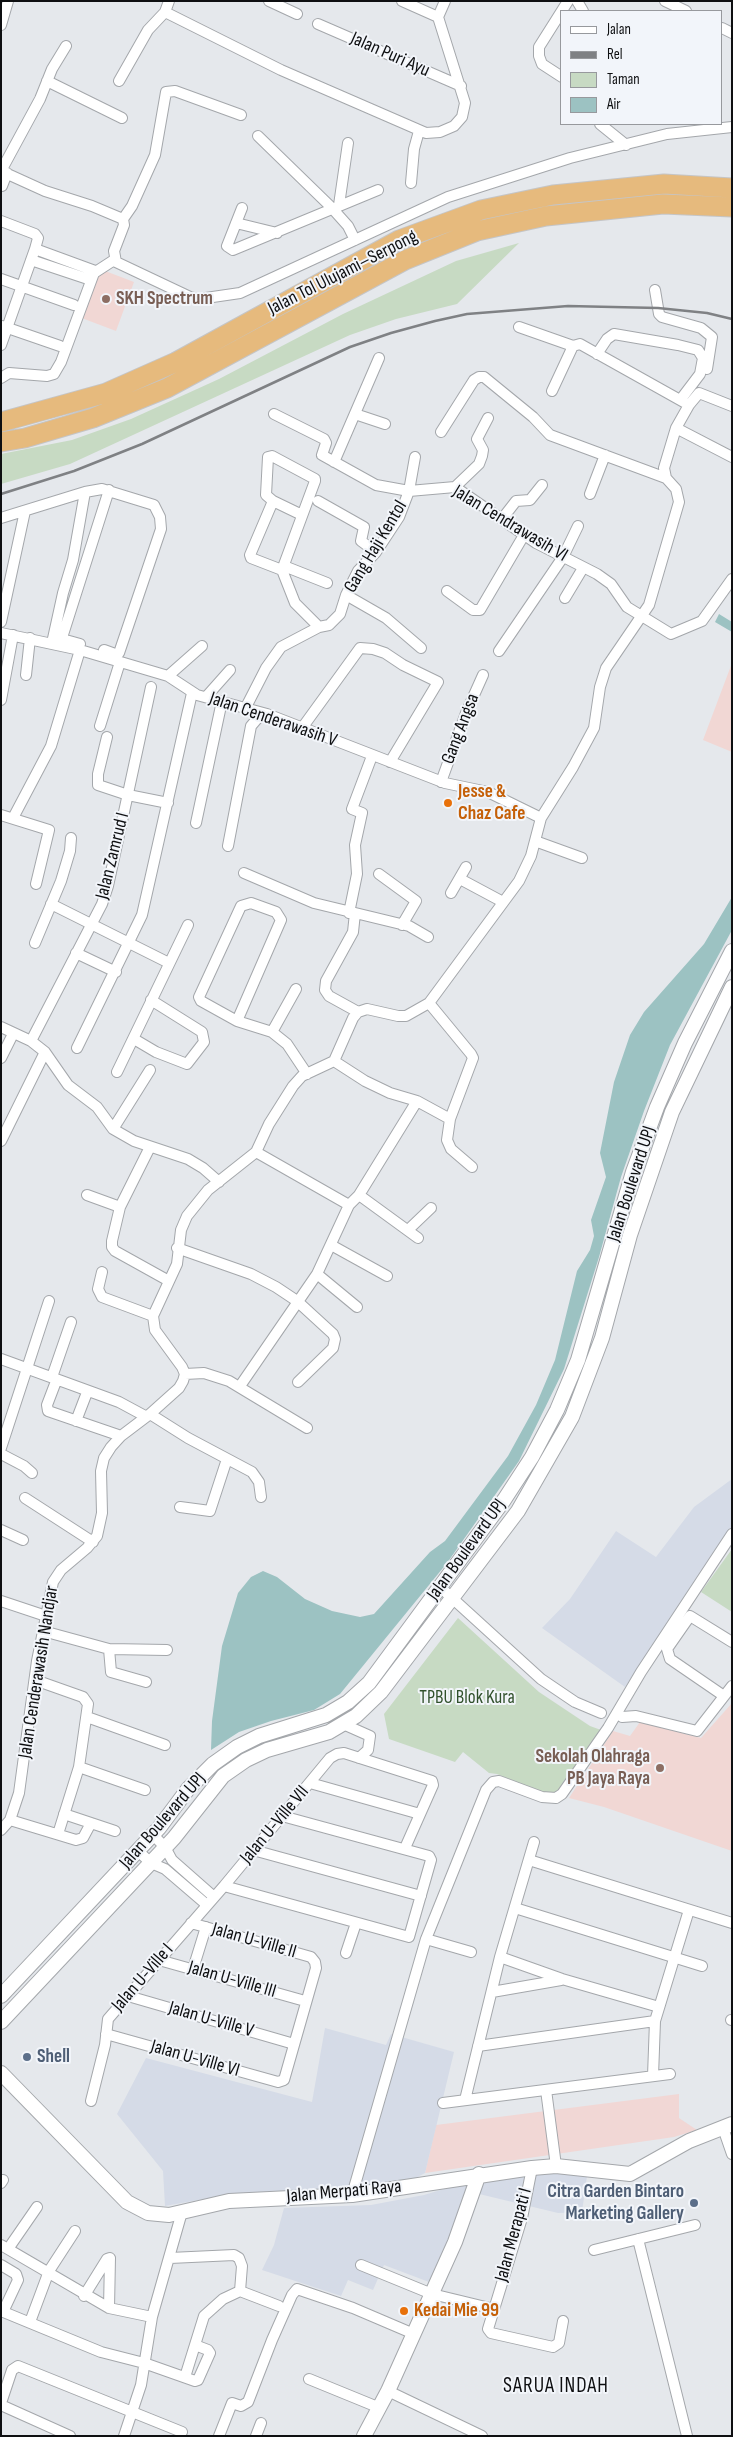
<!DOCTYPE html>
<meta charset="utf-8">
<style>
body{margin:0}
#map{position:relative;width:733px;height:2437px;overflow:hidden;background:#e5e8ec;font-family:"Sofia Sans Condensed",sans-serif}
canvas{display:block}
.frame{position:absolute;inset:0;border:2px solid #0e0f11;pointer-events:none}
.legend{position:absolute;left:560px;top:10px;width:162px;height:115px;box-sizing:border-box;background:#f2f5fa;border:1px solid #97999d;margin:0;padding:6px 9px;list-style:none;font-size:15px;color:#0e0f11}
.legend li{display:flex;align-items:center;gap:10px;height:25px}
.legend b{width:25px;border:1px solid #97999d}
</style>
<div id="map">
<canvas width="733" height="2437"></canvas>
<div class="frame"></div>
<ul class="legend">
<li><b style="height:6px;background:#fff"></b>Jalan</li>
<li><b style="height:6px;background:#7f8184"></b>Rel</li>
<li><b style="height:14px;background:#c7dac3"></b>Taman</li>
<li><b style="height:14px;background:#9cc2c2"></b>Air</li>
</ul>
</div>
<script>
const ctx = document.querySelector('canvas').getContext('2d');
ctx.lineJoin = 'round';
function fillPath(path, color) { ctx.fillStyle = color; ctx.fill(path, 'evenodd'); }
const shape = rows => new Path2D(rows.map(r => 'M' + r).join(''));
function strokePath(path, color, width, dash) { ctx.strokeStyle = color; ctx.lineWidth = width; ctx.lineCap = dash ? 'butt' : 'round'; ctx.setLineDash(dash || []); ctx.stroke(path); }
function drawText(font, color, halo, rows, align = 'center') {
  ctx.font = font + ' "Sofia Sans Condensed",sans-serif'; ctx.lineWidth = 4; ctx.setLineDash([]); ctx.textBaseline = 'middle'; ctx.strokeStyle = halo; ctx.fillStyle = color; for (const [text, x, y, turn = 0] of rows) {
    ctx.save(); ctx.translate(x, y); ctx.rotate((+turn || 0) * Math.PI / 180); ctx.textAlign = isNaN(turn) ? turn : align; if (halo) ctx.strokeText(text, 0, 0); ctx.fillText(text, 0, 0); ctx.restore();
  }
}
fillPath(shape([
 [679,2094,679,2118,697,2130,674,2137,425,2173,436,2125]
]), '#f1d7d5');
fillPath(shape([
 [732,1479,732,1527,625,1687,542,1628,570,1599,616,1531,656,1557,694,1507],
 [325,2028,386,2045,391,2034,454,2052,425,2173,408,2182,204,2199,165,2206,163,2171,117,2114,146,2058,312,2102],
 [553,2170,587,2176,582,2212,558,2213,475,2193,437,2285,384,2265,373,2290,348,2280,341,2296,262,2270,274,2245,284,2208,371,2205,424,2195,480,2178]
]), '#d5dbe7');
fillPath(shape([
 [100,269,134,282,116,331,79,317],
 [732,663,732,752,703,740],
 [732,1703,732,1851,604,1807,569,1798,613,1731,630,1736,640,1722,701,1738]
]), '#f1d7d4');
fillPath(shape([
 [519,243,457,304,396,319,350,335,70,464,1,484,1,454,72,440,131,419,219,379,343,314,456,261],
 [732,1549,732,1612,701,1592],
 [458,1618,539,1692,590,1726,601,1730,562,1787,555,1793,543,1793,497,1774,489,1773,463,1752,455,1762,389,1739,384,1714]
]), '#c7dac3');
fillPath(shape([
 [719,614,732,622,732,632,715,622],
 [732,897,732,930,670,1045,644,1111,621,1177,599,1257,564,1369,519,1461,447,1563,340,1694,314,1710,271,1721,239,1732,211,1750,212,1721,222,1646,238,1593,251,1577,263,1571,277,1577,305,1599,332,1611,360,1617,374,1614,430,1552,445,1541,508,1456,536,1405,555,1360,577,1271,590,1250,594,1236,591,1220,606,1177,600,1153,614,1082,630,1035,644,1012,704,944]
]), '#9cc2c2');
const street = shape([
 [269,1,297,14],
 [402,1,438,17],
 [577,1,583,11],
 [665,1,686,11],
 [165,12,281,70,426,133,440,132,454,126,462,117,465,103,438,17,445,1],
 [318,24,461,86],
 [1,25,8,1],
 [722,28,732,33],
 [562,77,542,64,539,56,539,47,568,1],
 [47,81,122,118],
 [119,81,148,30,165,12,169,1],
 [600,124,626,145],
 [258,136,331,207,348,226,355,240],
 [1,171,40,99,52,69,66,46],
 [1,171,45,191,92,206,123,219],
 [411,183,414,149,419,131],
 [2,186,7,173],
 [339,205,348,143],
 [242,208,227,246,233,250,378,190],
 [123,219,124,225,114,251,116,262,190,297,199,299,240,293,448,197,570,158,667,134,732,127],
 [123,219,132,206,155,155,166,92,175,91,241,115],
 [1,221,35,234,38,238,35,249,95,271],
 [236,223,277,233],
 [31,260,91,280],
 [1,279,74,305],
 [655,290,659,314,662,317,701,328,712,337,707,369],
 [2,326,60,346],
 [519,327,573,346,580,344,689,405],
 [1,345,35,249],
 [597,354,607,339,614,334,678,345,698,350,703,358,700,374,681,399],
 [1,378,9,373,47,376,54,374,61,362,94,273,114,260],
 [552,391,573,346],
 [274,414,324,439,326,443,322,455,376,485,409,491,455,487,536,543,597,574,611,584,627,607,671,634,702,621,732,579],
 [355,414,385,424],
 [676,428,732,457],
 [441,432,474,380,479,377,484,377,533,417,550,435,666,478],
 [334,462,379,358],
 [455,487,479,464,482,456,483,450,477,439,488,418],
 [590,494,605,455],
 [273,501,250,555,251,558,282,570,295,603,319,627],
 [318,501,364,527,361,541,376,552],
 [1,518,85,492,102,489,154,505,160,517,161,529,119,653,115,654,104,650],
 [502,519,516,501,530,500,542,485],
 [284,566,327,583],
 [282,570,315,481,315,479,272,456,268,457,266,495,273,501,302,515],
 [447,591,473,610,480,610,524,535],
 [346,595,386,618,421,648],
 [565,598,583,568],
 [1,622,25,511],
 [1,633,80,650,168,676,197,695,267,714,445,783,488,792,541,818],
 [62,639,80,644],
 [52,643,63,593,73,560,85,492],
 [60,644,109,490],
 [499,651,563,557,578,526],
 [26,675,30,638],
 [168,676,202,646],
 [206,697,230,670],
 [1,700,13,635],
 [246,707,266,668,281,647,319,627,329,625,340,614,346,595,358,571,376,552,399,517,409,491,415,457],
 [100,726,120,662],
 [302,728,360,648,373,649,385,653,403,665,438,682,390,762],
 [107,737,98,774,98,785,128,795,168,803],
 [441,782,466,713,483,675],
 [1,815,49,830,36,884],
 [13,818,51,746,80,650],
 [196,823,222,701],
 [535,841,582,858],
 [228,846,251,726,257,719,267,714],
 [244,873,314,903,409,926,428,937],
 [379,874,416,901,402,925],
 [460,879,503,902],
 [451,893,466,867],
 [51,904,169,963],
 [349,913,357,874,355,845,362,813,352,809,372,756],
 [355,913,353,932,326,981,325,990,329,996,358,1012],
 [35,943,61,881,70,851,71,838],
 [76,953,116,972],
 [429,1003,471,1054,473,1058,450,1119],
 [237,1021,281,920,276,912,251,903,241,906,199,997,201,1001,237,1021,272,1032,287,1044,307,1074],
 [1,1027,31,1041,45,1052,68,1085,97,1107,113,1129,134,1141,188,1159,203,1168,219,1182],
 [272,1032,296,989],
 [134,1039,156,1052,187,1064,204,1042,202,1032,151,1000],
 [31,1041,102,904,108,886,151,687],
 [77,1048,142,915,192,693],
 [1,1058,13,1034],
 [334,1061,365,1081,390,1093,417,1101,450,1119,447,1140,451,1149,472,1167],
 [117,1072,188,925],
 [113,1129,150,1070],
 [1,1141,45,1052],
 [150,1147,120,1207,112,1241,112,1247,115,1251,169,1281],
 [256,1152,349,1205],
 [87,1195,120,1207],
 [359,1195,418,1238],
 [408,1230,431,1208],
 [331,1245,387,1276],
 [177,1248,251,1274,276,1287,297,1301,333,1334,335,1339,333,1348,298,1382],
 [102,1272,98,1289,102,1297,153,1316],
 [317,1274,357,1307],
 [1,1359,119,1402,145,1416],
 [185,1374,204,1373,229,1381,307,1428],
 [52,1377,71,1322],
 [55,1384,47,1405,48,1411,121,1436],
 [240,1386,317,1274,349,1205,359,1195,417,1101],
 [150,1414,188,1438,252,1472,259,1482,261,1497],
 [76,1421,86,1395],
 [1,1448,49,1301],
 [1,1454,24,1466,32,1473],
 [25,1498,93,1542],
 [180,1507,210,1511,227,1459],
 [1,1530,23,1540],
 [440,1587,541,1679,575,1702,601,1713],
 [1,1601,46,1616],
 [43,1631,109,1649,167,1650],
 [109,1649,111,1672,146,1682],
 [35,1680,83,1697,88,1704,79,1767,58,1834],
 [724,1696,670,1659,667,1649,690,1616,732,1642],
 [87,1717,165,1745],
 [622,1717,636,1716,697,1731,732,1686],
 [343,1724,370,1736,368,1750,359,1758],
 [79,1767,145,1790],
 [310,1783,420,1814],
 [64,1814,115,1831],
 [10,1820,76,1840,83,1838,91,1823],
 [1,1830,10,1820,19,1793,37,1661,53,1582,61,1570,87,1548,97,1536,102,1513,101,1471,104,1458,111,1447,121,1436,150,1414,179,1388,183,1381,185,1374,182,1367,155,1330,153,1316,177,1264,181,1230,187,1216,208,1190,256,1152,269,1124,293,1086,302,1076,334,1061,353,1018,358,1012,367,1009,398,1016,406,1016,429,1003,519,881,531,856,541,818,573,767,594,728,600,687,606,668,649,605,679,502,676,489,666,478,664,468,676,428,689,405,699,393,732,406],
 [153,1835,165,1847,172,1860,214,1897],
 [253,1850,421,1896],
 [138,1851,151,1863,165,1869,207,1905],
 [529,1860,732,1923],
 [224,1886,409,1937,431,1860,429,1856,282,1816],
 [515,1908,702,1966],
 [426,1939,471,1952],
 [346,1953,356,1923],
 [500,1957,562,1979,659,2007],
 [159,1960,305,2001],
 [193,1969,206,1927],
 [492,1992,561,1980],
 [128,1996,294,2044],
 [731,2020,732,2020],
 [106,2034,278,2082,284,2080,316,1968,315,1962,311,1957,191,1923],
 [478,2046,655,2021],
 [653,2076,655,2021,689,1910],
 [546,2090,556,2166],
 [465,2100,500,1957,534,1842],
 [91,2101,105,2045,108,2019,224,1886,330,1758,337,1754,344,1753,432,1781,433,1785,405,1848],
 [443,2103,670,2074],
 [723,2128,732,2154],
 [532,2168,522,2218,488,2329,491,2333,553,2347,559,2343,563,2321],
 [1,2183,3,2180],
 [352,2195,426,1939,486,1790,493,1782,499,1781,542,1797,556,1798,562,1794,608,1728,641,1672,732,1534],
 [638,2239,687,2436],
 [1,2245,109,2308,152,2317],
 [8,2249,37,2207],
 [594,2250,695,2225],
 [170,2258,234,2255,239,2258,242,2266,240,2291],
 [1,2265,16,2274,18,2280,3,2312],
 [361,2265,432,2294,494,2309],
 [84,2296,107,2259,110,2258,109,2308],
 [1,2311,101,2352,144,2363,195,2381,198,2380,210,2353,208,2350,195,2345],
 [30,2322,49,2271,75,2231],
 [185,2377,204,2316,223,2299,240,2291,279,2306],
 [309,2379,380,2408],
 [388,2391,482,2436],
 [1,2403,12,2370,18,2366,182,2432],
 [1,2405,70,2436],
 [124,2436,141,2385,152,2317,182,2212],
 [219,2436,232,2403,241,2406,248,2402,272,2340,292,2295,297,2289,353,2308,414,2334],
 [256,2436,261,2423]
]);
const secondary = shape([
 [1,1996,159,1828,188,1789,213,1764,237,1747,259,1736,326,1715,348,1702,369,1683,504,1500,532,1457,557,1410,578,1360,633,1172,657,1107,685,1043,732,951],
 [1,2022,174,1838,223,1776,246,1760,267,1750,329,1732,356,1716,381,1692,518,1511,572,1417,602,1338,630,1235,672,1112,732,987],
 [1,2073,127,2202,148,2213,169,2215,229,2201,352,2195,532,2168,556,2166,630,2174,689,2141,732,2124],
 [364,2436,388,2391,455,2242,479,2174]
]);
const highway = shape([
 [1,422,106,393,176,362,399,240,481,210,553,195,664,184,732,188],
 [1,442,25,438,93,418,167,388,405,260,477,231,546,216,663,204,732,207]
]);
strokePath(street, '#a4a7ab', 12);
strokePath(secondary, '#a4a7ab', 16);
strokePath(highway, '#c5c5c6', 21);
strokePath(street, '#fff', 10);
strokePath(secondary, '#fff', 14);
strokePath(highway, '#e6ba7d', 19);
strokePath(shape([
 [1,494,74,471,142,444,350,347,391,333,435,321,467,314,568,306,658,308,707,313,732,319]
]), '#7f8184', 2.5);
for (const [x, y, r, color] of [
 [106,299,5,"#8d6e63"],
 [448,803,5,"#e8710a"],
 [660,1768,5,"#8d6e63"],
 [27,2057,5,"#5c6f8a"],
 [694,2203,5,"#5c6f8a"],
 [404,2311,5,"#e8710a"]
]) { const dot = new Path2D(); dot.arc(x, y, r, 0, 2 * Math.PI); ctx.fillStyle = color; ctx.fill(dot); strokePath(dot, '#f2f5fa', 2); }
drawText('19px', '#0e0f11', '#f2f5fa', [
 ["Jalan Puri Ayu",390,55,24],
 ["Jalan Tol Ulujami–Serpong",343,273,-27],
 ["Jalan Cendrawasih VI",510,524,31],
 ["Gang Haji Kentol",376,547,-59],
 ["Jalan Cenderawasih V",273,720,19],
 ["Gang Angsa",461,729,-69],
 ["Jalan Zamrud I",113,856,-76],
 ["Jalan Boulevard UPJ",632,1184,-72],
 ["Jalan Boulevard UPJ",467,1550,-54],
 ["Jalan Cenderawasih Nandjar",39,1672,-81],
 ["Jalan Boulevard UPJ",163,1821,-49],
 ["Jalan U-Ville VII",275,1825,-50],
 ["Jalan U-Ville II",254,1941,16],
 ["Jalan U-Ville I",143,1978,-49],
 ["Jalan U-Ville III",232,1980,16],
 ["Jalan U-Ville V",211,2020,16],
 ["Jalan U-Ville VI",195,2059,16],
 ["Jalan Merpati Raya",344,2192,-5],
 ["Jalan Merapati I",514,2235,-75]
]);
drawText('bold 19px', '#785e54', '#f2f5fa', [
 ["SKH Spectrum",116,299],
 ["Sekolah Olahraga",650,1757,"right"],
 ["PB Jaya Raya",650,1779,"right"]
], 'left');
drawText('bold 19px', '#c56008', '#f2f5fa', [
 ["Jesse &",458,792],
 ["Chaz Cafe",458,814],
 ["Kedai Mie 99",414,2311]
], 'left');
drawText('19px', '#31512c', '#f2f5fa', [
 ["TPBU Blok Kura",467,1698]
]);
drawText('bold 19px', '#4e5e75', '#f2f5fa', [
 ["Shell",37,2057],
 ["Citra Garden Bintaro",684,2192,"right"],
 ["Marketing Gallery",684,2214,"right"]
], 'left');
ctx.letterSpacing = '1px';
drawText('21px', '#0e0f11', '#f2f5fa', [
 ["SARUA INDAH",556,2387]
]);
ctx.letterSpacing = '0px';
</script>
